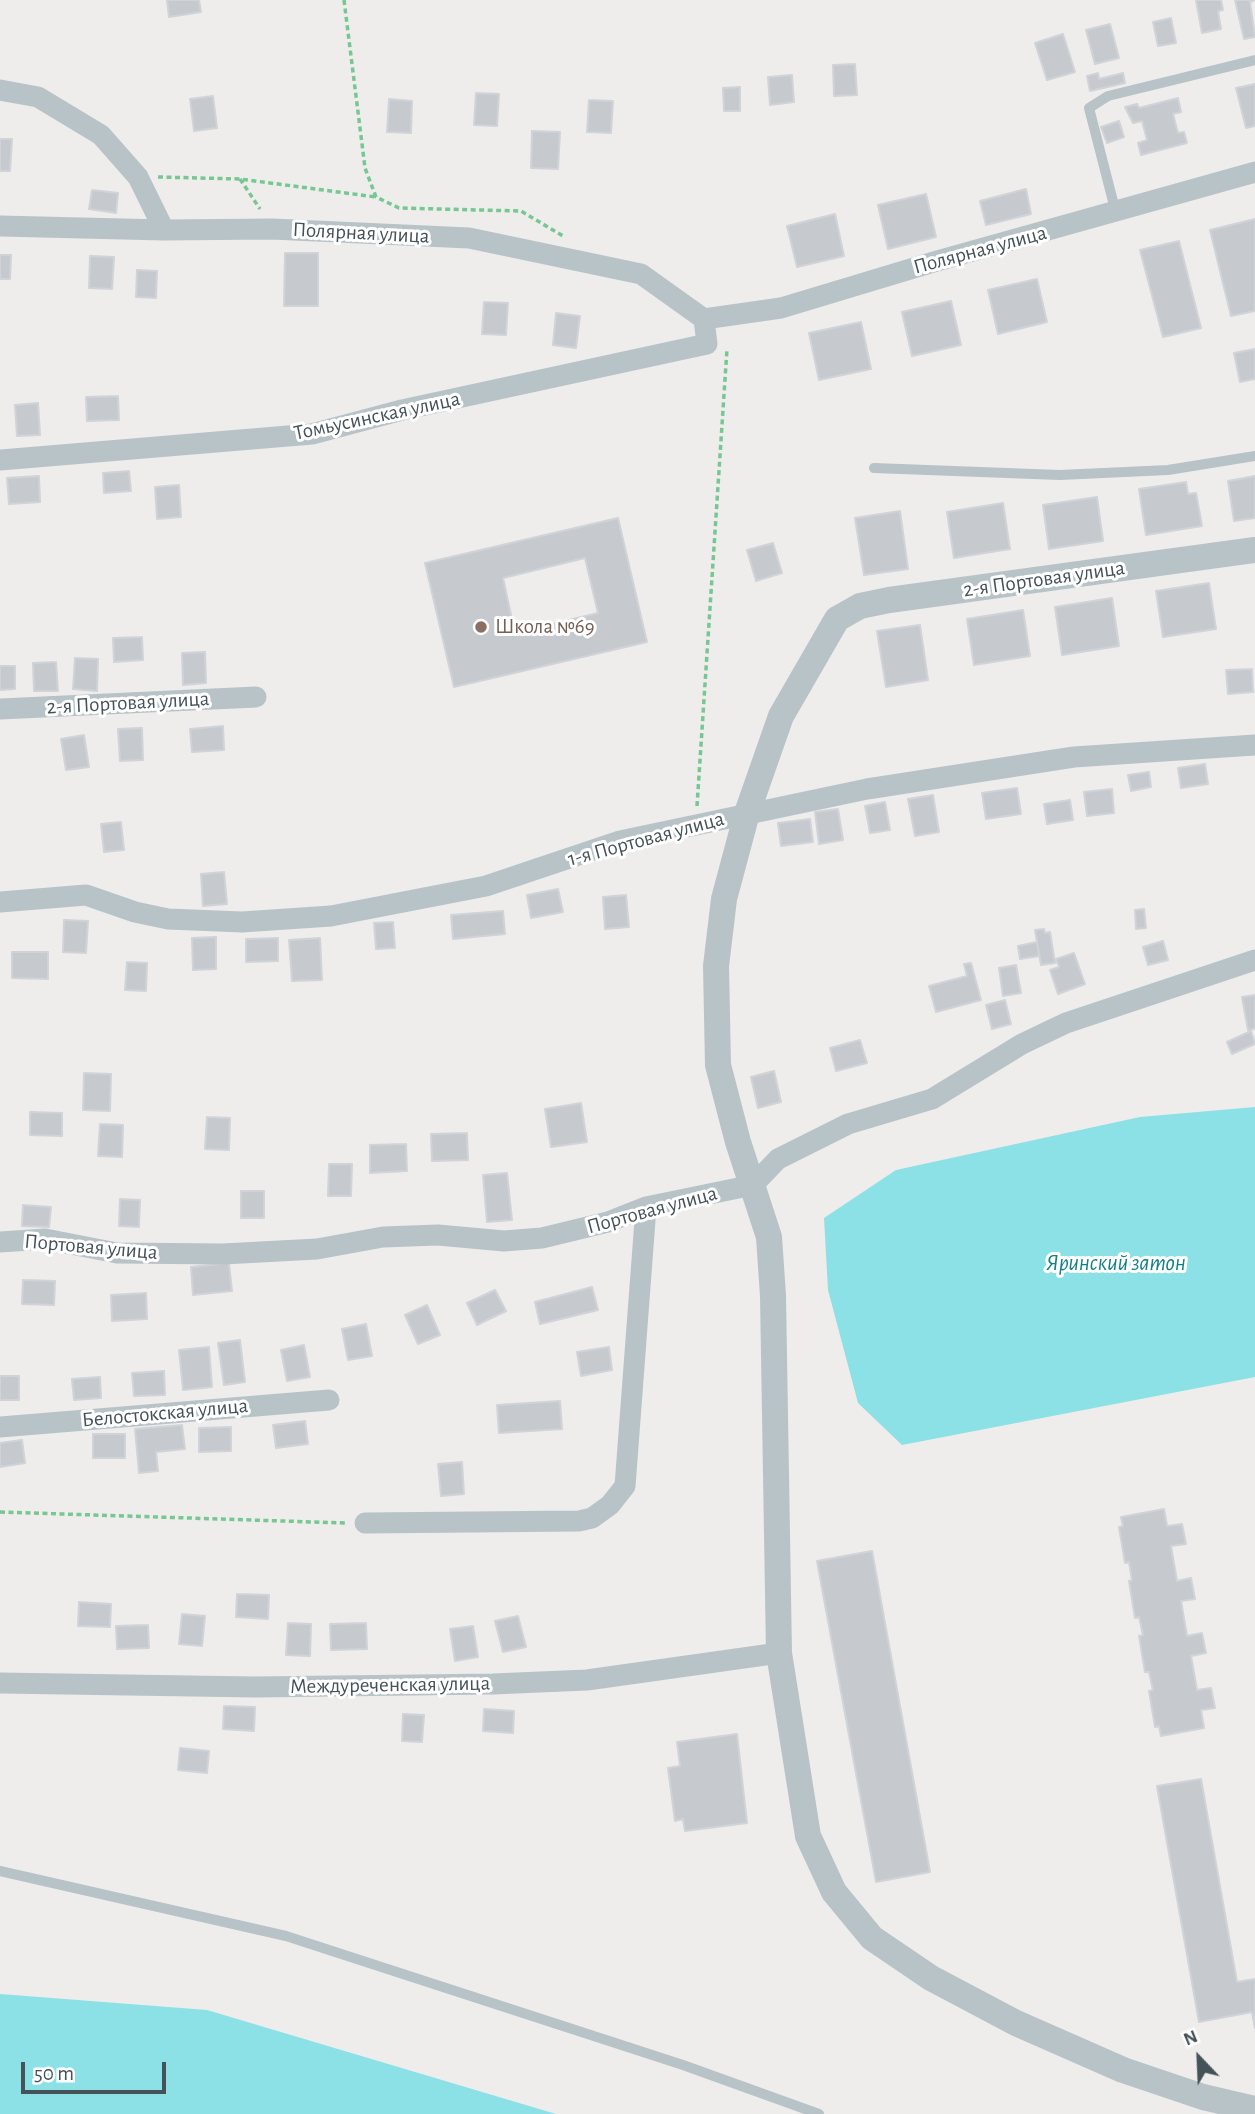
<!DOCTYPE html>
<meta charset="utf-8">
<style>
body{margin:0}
#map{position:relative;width:1255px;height:2114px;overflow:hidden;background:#efecec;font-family:"Alegreya Sans",sans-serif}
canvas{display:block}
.north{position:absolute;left:1164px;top:2023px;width:70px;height:70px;-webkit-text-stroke:5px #fff;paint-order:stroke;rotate:337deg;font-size:19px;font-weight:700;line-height:28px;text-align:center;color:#455258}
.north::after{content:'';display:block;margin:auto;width:24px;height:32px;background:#455258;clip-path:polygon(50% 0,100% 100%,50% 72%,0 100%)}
.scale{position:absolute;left:21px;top:2062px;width:145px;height:32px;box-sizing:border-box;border:4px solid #455258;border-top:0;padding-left:9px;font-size:21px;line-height:24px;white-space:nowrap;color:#455258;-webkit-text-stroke:5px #fff;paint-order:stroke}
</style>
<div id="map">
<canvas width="1255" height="2114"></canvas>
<div class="north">N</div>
<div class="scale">50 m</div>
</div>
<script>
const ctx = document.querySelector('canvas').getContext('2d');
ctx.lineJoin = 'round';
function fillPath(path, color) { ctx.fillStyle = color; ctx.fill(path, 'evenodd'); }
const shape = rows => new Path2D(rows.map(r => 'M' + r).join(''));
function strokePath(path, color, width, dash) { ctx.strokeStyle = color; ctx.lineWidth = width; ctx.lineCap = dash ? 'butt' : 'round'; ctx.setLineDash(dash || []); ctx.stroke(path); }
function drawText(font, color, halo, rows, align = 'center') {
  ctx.font = font + ' "Alegreya Sans",sans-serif'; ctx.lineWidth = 6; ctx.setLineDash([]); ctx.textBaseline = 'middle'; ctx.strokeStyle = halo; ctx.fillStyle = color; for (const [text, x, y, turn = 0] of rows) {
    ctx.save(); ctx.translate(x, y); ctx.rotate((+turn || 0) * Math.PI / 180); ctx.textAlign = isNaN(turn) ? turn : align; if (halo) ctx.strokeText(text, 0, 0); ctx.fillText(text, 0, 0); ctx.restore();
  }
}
fillPath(shape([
 [1255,1107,1255,1377,902,1445,858,1403,828,1290,824,1218,896,1170,1140,1117],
 [0,1994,207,2010,556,2114,0,2114]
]), '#8be1e6');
const building = shape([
 [167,0,199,0,201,12,169,17,167,0],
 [1196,0,1221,0,1223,10,1218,11,1221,29,1202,33,1196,0],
 [1235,0,1255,0,1250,2,1255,37,1244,39,1235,0],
 [1171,18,1176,43,1158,46,1153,22,1171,18],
 [1110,24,1119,58,1095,64,1086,30,1110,24],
 [1063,34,1075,72,1047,80,1035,43,1063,34],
 [855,64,857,95,834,96,833,65,855,64],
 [1098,73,1099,79,1123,73,1125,83,1090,91,1087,76,1098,73],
 [792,75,794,102,770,105,768,77,792,75],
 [1255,84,1255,126,1246,128,1236,88,1255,84],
 [740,87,740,111,724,111,723,88,740,87],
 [476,93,499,94,497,126,474,125,476,93],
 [213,96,217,128,194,131,190,99,213,96],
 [1178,98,1181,112,1173,114,1178,133,1184,132,1187,143,1141,155,1138,143,1147,140,1142,121,1133,123,1125,107,1137,104,1139,108,1178,98],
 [389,99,412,101,411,133,387,132,389,99],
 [589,100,613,101,611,133,587,132,589,100],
 [1119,121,1124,137,1107,143,1101,127,1119,121],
 [532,131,560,132,558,169,531,168,532,131],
 [0,139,12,139,10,171,0,171,0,139],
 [1026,189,1031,214,986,225,980,201,1026,189],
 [92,190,118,193,116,213,89,209,92,190],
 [926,194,936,237,888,249,878,205,926,194],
 [835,214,844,256,797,267,787,226,835,214],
 [1255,219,1255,311,1231,316,1210,230,1255,219],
 [1179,241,1201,328,1163,337,1140,250,1179,241],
 [285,253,318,253,318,306,284,306,285,253],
 [0,255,11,255,10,279,0,279,0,255],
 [90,256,114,257,112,289,89,288,90,256],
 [137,270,157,271,156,298,136,297,137,270],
 [1037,279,1047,322,998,334,988,290,1037,279],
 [951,301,961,345,912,356,902,312,951,301],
 [484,302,508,303,506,335,482,334,484,302],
 [556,313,580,316,576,348,553,345,556,313],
 [861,322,871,369,819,380,809,333,861,322],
 [1255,349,1255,379,1240,382,1234,353,1255,349],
 [118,396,119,420,87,421,86,397,118,396],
 [38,403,40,435,17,436,15,405,38,403],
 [129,471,131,491,104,493,103,473,129,471],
 [39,476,40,502,9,504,7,478,39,476],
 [1255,476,1255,518,1234,521,1228,481,1255,476],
 [1186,482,1188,494,1196,493,1202,526,1146,535,1139,489,1186,482],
 [179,485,181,517,157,519,155,487,179,485],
 [1097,497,1103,541,1049,549,1043,505,1097,497],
 [1003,503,1010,549,954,558,947,512,1003,503],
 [900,511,908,569,864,575,855,518,900,511],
 [618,518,647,642,454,687,425,563,618,518],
 [585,558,598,613,515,633,503,578,585,558],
 [773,543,782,573,756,581,747,550,773,543],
 [1209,583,1216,629,1163,637,1156,591,1209,583],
 [1112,598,1119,646,1062,655,1055,607,1112,598],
 [1023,610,1030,656,974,665,967,619,1023,610],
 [920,625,928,680,886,687,877,631,920,625],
 [142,637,143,660,114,662,113,638,142,637],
 [205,652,206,683,183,685,182,653,205,652],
 [75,658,98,659,97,691,73,689,75,658],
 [56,662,58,691,34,691,33,663,56,662],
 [0,666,15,666,15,689,0,690,0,666],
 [1252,669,1253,692,1228,694,1226,670,1252,669],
 [223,726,224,750,192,752,190,729,223,726],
 [142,728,143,760,120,761,118,729,142,728],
 [84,735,89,767,66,770,61,739,84,735],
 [1205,764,1208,784,1181,788,1178,768,1205,764],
 [1149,772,1151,787,1131,791,1128,775,1149,772],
 [1017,788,1021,814,986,819,982,793,1017,788],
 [1112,789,1114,813,1087,816,1084,792,1112,789],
 [933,795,939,832,915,836,908,799,933,795],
 [1070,800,1073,820,1047,824,1044,804,1070,800],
 [885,802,890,830,870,833,865,806,885,802],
 [838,809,843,840,819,844,815,812,838,809],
 [810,819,813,842,781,846,778,823,810,819],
 [121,822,124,850,104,852,101,824,121,822],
 [224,872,227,904,203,906,201,874,224,872],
 [558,889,563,912,531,918,527,895,558,889],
 [626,895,629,927,605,929,603,897,626,895],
 [1144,909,1146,928,1136,929,1135,910,1144,909],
 [503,911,505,934,453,939,451,915,503,911],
 [64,920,88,921,86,953,63,952,64,920],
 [393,922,395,948,376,949,374,923,393,922],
 [1044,929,1045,933,1050,932,1055,963,1041,965,1035,930,1044,929],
 [216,937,216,969,193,970,192,938,216,937],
 [278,938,278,961,246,962,246,939,278,938],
 [320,938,322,980,292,981,289,940,320,938],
 [1163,941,1168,960,1148,965,1143,947,1163,941],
 [1037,942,1039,956,1020,959,1018,946,1037,942],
 [12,952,48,952,48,979,12,978,12,952],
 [1074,953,1085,984,1058,994,1050,970,1059,967,1056,959,1074,953],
 [127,962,147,963,146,991,125,990,127,962],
 [971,963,981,1000,936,1012,929,986,967,976,964,964,971,963],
 [1016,965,1021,993,1003,996,999,968,1016,965],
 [1255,995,1255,1029,1248,1030,1242,997,1255,995],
 [1005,1000,1011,1024,992,1029,986,1005,1005,1000],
 [1251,1031,1255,1044,1232,1054,1227,1042,1251,1031],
 [860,1040,867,1063,836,1071,830,1048,860,1040],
 [774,1071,781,1102,758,1108,751,1077,774,1071],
 [84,1073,111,1074,110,1111,83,1110,84,1073],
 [581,1103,587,1142,551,1147,545,1109,581,1103],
 [30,1112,62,1113,62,1136,30,1135,30,1112],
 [207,1117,230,1118,229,1150,205,1149,207,1117],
 [100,1124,123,1125,122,1157,98,1156,100,1124],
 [467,1133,468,1160,432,1161,431,1134,467,1133],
 [406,1144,407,1171,370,1173,370,1145,406,1144],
 [329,1164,352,1164,351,1196,328,1196,329,1164],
 [507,1173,512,1220,487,1222,483,1175,507,1173],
 [241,1191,264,1191,264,1218,241,1218,241,1191],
 [120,1199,140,1200,139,1227,119,1226,120,1199],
 [23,1205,51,1207,49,1227,22,1226,23,1205],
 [229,1263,232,1291,193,1295,191,1267,229,1263],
 [23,1280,55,1281,54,1305,22,1304,23,1280],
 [592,1287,598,1310,540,1324,535,1302,592,1287],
 [495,1290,506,1311,477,1325,467,1303,495,1290],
 [146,1293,147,1319,112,1321,111,1295,146,1293],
 [427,1305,440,1335,418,1344,405,1315,427,1305],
 [366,1324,372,1356,348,1360,342,1329,366,1324],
 [240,1340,245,1382,224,1385,218,1343,240,1340],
 [304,1345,310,1377,287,1381,281,1350,304,1345],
 [209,1347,212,1387,183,1390,179,1350,209,1347],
 [609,1347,612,1370,581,1376,577,1352,609,1347],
 [164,1371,165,1395,134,1396,132,1373,164,1371],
 [0,1376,19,1376,19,1400,0,1400,0,1376],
 [100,1377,101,1398,74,1400,72,1379,100,1377],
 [560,1401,562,1429,499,1433,497,1405,560,1401],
 [305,1421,308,1444,276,1448,273,1425,305,1421],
 [182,1425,185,1449,156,1452,158,1471,139,1473,135,1429,182,1425],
 [231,1427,231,1451,199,1452,199,1428,231,1427],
 [93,1434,125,1434,125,1458,93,1458,93,1434],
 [22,1440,25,1463,0,1467,0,1443,22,1440],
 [462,1462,464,1494,441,1496,438,1464,462,1462],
 [1164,1509,1167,1526,1182,1524,1186,1544,1171,1546,1177,1581,1191,1578,1195,1599,1181,1601,1187,1636,1202,1633,1206,1653,1191,1656,1197,1690,1211,1688,1215,1708,1201,1710,1204,1728,1161,1736,1159,1726,1155,1727,1149,1691,1153,1690,1149,1672,1145,1672,1139,1636,1143,1635,1139,1617,1135,1618,1129,1581,1132,1580,1129,1562,1125,1563,1119,1527,1123,1526,1121,1517,1164,1509],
 [872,1551,930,1872,876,1882,817,1561,872,1551],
 [237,1594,269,1595,268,1619,236,1617,237,1594],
 [79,1602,111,1604,110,1627,78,1626,79,1602],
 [182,1614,205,1616,202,1646,179,1644,182,1614],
 [518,1616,526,1647,503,1652,495,1621,518,1616],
 [288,1623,311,1624,310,1656,286,1655,288,1623],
 [366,1623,367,1649,331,1650,330,1624,366,1623],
 [148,1625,149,1648,117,1649,116,1626,148,1625],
 [473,1626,478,1657,455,1661,450,1629,473,1626],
 [224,1706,255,1707,254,1731,223,1729,224,1706],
 [484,1709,514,1711,513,1733,483,1731,484,1709],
 [403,1714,424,1715,422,1742,402,1741,403,1714],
 [737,1734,747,1823,685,1831,683,1819,675,1821,668,1768,680,1766,677,1742,737,1734],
 [180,1748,209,1751,207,1773,178,1770,180,1748],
 [1201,1779,1237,1982,1255,1979,1255,2028,1252,2012,1199,2022,1157,1786,1201,1779]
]);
fillPath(building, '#c6cacf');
strokePath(building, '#d0d3d7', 2);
strokePath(shape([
 [344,0,365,168,376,197,399,208,521,211,563,236],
 [158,177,240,179,376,197],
 [240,179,260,209],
 [697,806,727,349],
 [0,1512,345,1523]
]), '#76c792', 3.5, [5, 3.5]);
strokePath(shape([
 [1116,213,1089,108,1108,96,1255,60],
 [874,468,1060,475,1168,470,1255,456],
 [0,1871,286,1936,683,2065,819,2114]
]), '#b8c3c8', 10);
strokePath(shape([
 [0,90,38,97,101,135,138,177,164,230],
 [0,226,164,230,272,229,469,238,641,274,704,319,707,344,402,410,312,434,0,460],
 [704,319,781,308,937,261,1255,172],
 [0,709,256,697],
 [0,902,86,895,135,912,168,919,242,922,331,916,486,886,620,841,867,789,1074,757,1255,745],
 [0,1242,45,1239,117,1253,223,1254,317,1249,383,1237,438,1235,504,1241,542,1238,608,1222,646,1207,753,1185,778,1159,848,1124,932,1099,1022,1044,1066,1023,1255,960],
 [0,1427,329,1400],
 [365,1523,579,1521,592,1518,610,1505,625,1486,646,1207],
 [0,1683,255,1687,493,1684,587,1680,779,1653]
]), '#b8c3c8', 21);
strokePath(shape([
 [1255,550,889,600,860,606,837,619,781,716,747,813,724,899,716,966,718,1065,738,1142,769,1237,773,1296,779,1653,808,1836,834,1892,872,1938,931,1978,1016,2023,1123,2070,1203,2097,1255,2109]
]), '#b8c3c8', 26);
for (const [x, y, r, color] of [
 [481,627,7,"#8d6e63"]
]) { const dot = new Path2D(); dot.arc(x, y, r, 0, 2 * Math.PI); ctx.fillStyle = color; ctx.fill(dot); strokePath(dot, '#fff', 2.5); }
drawText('21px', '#455258', '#fff', [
 ["Полярная улица",361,233,3],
 ["Полярная улица",980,250,-15],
 ["Томьусинская улица",377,416,-12],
 ["2-я Портовая улица",1044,579,-8],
 ["2-я Портовая улица",128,703,-3],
 ["1-я Портовая улица",646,839,-15],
 ["Портовая улица",652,1210,-15],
 ["Портовая улица",91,1247,5],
 ["Белостокская улица",165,1413,-5],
 ["Междуреченская улица",390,1685,-1]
]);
drawText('21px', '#785e54', '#fff', [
 ["Школа №69",495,627]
], 'left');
drawText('italic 23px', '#148187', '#fff', [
 ["Яринский затон",1116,1263]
]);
</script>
